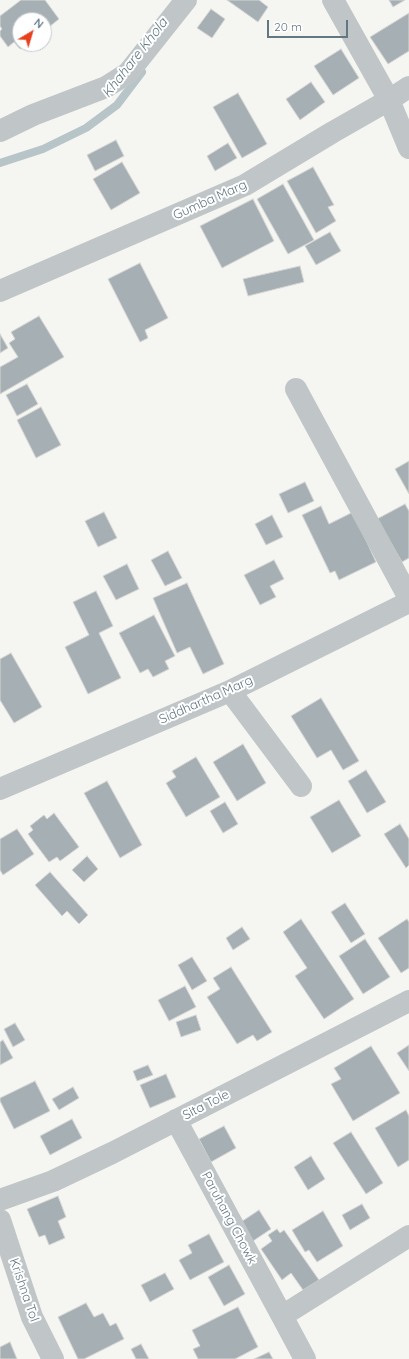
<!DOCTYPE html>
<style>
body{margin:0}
#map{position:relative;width:409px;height:1359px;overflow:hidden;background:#f5f5f1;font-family:Quicksand,sans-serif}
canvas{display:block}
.north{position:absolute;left:12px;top:12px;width:40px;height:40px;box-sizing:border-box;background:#fff;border:1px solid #c1c9cd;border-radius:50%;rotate:38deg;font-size:11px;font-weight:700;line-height:16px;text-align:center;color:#637783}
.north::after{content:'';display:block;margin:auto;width:14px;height:18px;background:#e7401e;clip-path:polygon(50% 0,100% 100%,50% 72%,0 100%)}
.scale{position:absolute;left:267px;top:20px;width:81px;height:18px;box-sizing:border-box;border:2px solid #637783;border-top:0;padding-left:5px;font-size:12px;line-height:14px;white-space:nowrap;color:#637783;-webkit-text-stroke:3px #fff;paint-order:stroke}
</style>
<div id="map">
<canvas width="409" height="1359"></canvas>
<div class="north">N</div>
<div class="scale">20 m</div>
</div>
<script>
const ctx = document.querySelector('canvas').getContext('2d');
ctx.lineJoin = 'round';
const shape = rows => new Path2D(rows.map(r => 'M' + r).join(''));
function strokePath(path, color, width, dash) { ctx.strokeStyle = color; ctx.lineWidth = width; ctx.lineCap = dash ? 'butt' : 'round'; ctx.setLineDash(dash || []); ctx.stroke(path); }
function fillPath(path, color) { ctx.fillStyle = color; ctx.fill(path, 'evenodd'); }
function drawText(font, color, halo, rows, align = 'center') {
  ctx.font = font + ' Quicksand,sans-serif'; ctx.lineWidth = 4; ctx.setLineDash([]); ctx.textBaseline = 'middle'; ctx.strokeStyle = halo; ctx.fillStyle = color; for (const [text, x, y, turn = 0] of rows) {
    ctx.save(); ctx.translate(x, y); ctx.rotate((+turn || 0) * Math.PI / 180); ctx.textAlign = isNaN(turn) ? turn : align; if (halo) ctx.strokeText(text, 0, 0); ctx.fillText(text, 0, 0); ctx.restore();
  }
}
strokePath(shape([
 [0,163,43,149,86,128,117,105,142,72]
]), '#b7c5c8', 8);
const building = shape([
 [21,0,45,0,59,19,44,31,44,20,20,20,20,44,27,44,20,49,14,42,8,47,0,36,0,31,2,29,0,26,0,16,21,0],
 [227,0,259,0,268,7,258,22,227,0],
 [389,0,405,0,393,7,389,0],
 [211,9,225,19,212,38,197,28,211,9],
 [409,13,409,51,388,64,370,37,409,13],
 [341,49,359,78,333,95,314,66,341,49],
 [311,82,325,102,300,120,286,99,311,82],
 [238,93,267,144,242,158,213,107,238,93],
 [116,140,124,156,95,171,87,155,116,140],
 [228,143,237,158,215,171,207,156,228,143],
 [122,162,140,193,111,210,93,179,122,162],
 [313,167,334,205,328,207,336,221,316,233,287,181,313,167],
 [283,184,314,240,288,254,257,199,283,184],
 [253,199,274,241,222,268,200,226,253,199],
 [330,232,341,251,316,265,305,246,330,232],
 [140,263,168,318,145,330,148,338,140,342,108,279,140,263],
 [300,266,304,282,248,296,243,279,300,266],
 [39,316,64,357,0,394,0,367,18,357,9,343,15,339,11,332,39,316],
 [0,334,8,348,0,353,0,334],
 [27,384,38,404,17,416,6,395,27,384],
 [41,407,61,445,36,458,17,420,41,407],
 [409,461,409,494,395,469,409,461],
 [305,482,314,501,288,513,279,494,305,482],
 [405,504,409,511,409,558,402,562,377,519,405,504],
 [321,506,329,524,353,512,376,562,339,580,335,571,330,573,302,515,321,506],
 [104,512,117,538,98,547,85,521,104,512],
 [272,515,283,537,266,545,255,524,272,515],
 [168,551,182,578,165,586,151,560,168,551],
 [274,560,284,579,270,586,276,597,260,605,244,575,274,560],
 [127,564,139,589,116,600,103,576,127,564],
 [187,583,224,664,203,674,190,647,177,653,153,598,187,583],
 [96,591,113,626,99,633,121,678,88,694,65,647,89,635,73,602,96,591],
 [154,615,175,656,165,661,169,669,153,677,148,669,140,673,119,633,154,615],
 [11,653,42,707,14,723,0,700,0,659,11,653],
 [321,698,359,761,343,770,331,750,317,758,291,716,321,698],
 [243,744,266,783,237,801,213,762,243,744],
 [196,757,220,797,186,817,166,783,176,777,172,771,196,757],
 [366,770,386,802,367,813,348,781,366,770],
 [107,781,142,845,120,858,84,793,107,781],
 [339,800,361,836,332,853,310,817,339,800],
 [225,802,238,824,223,833,210,811,225,802],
 [54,813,79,847,60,861,57,857,49,862,28,834,33,830,30,826,44,815,47,819,54,813],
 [400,824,409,839,409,865,406,868,384,834,400,824],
 [17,829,34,854,3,875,0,870,0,839,17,829],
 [87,856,98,869,84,882,72,870,87,856],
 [50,872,88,915,79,924,67,911,62,916,35,885,50,872],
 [345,903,365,934,351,943,331,912,345,903],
 [301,919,354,999,324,1019,295,976,307,968,283,932,301,919],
 [407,919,409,922,409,968,401,973,378,938,407,919],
 [242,927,250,939,233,950,226,938,242,927],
 [365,939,390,977,363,994,339,956,365,939],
 [192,957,207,981,192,990,178,965,192,957],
 [231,967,272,1032,257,1041,253,1035,237,1044,207,997,220,989,213,978,231,967],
 [185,986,196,1007,169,1021,158,1000,185,986],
 [196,1015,201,1030,181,1037,176,1022,196,1015],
 [15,1023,25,1040,13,1047,4,1029,15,1023],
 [3,1040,13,1058,0,1065,0,1042,3,1040],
 [409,1045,409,1071,397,1053,409,1045],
 [371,1046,400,1093,353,1121,331,1084,341,1079,334,1068,371,1046],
 [148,1065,153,1075,137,1081,133,1071,148,1065],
 [166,1074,176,1097,150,1108,140,1085,166,1074],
 [35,1081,50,1111,14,1129,0,1101,0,1098,35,1081],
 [73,1087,79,1098,59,1110,52,1099,73,1087],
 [406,1110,409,1116,409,1160,398,1167,375,1128,406,1110],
 [72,1119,82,1138,50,1155,40,1136,72,1119],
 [224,1126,236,1148,211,1162,199,1139,224,1126],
 [351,1132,383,1183,366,1194,333,1143,351,1132],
 [311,1156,325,1179,308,1190,294,1167,311,1156],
 [58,1196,66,1217,58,1221,65,1238,49,1245,45,1235,39,1237,27,1209,58,1196],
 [362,1204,370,1218,350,1230,342,1215,362,1204],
 [259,1210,271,1229,253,1241,241,1222,259,1210],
 [323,1211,343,1246,317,1262,309,1250,305,1252,292,1230,323,1211],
 [277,1229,280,1233,284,1230,319,1280,303,1290,291,1273,282,1280,261,1249,272,1241,268,1235,277,1229],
 [209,1234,224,1262,190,1280,179,1260,192,1253,188,1245,209,1234],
 [229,1265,245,1294,224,1306,208,1277,229,1265],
 [165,1273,174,1289,150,1302,141,1285,165,1273],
 [86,1303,94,1317,103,1313,110,1326,116,1323,124,1339,84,1359,78,1359,58,1317,86,1303],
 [238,1307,258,1347,235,1359,198,1359,193,1349,200,1346,192,1330,238,1307],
 [10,1342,17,1359,0,1359,0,1347,10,1342],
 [141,1344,149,1359,136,1359,131,1349,141,1344],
 [269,1352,273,1359,254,1359,269,1352]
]);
fillPath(building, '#a6b0b4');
strokePath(building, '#d6d6d4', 1);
strokePath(shape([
 [333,0,389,100,409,148],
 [0,131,33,115,106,87,128,73,186,0],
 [0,291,245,185,333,132,389,100,409,87],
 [296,389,409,598],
 [230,691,301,786],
 [0,789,230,691,409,602],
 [176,1120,282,1316],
 [0,1200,53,1181,112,1153,409,1001],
 [0,1220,32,1317,53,1359],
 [305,1359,282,1316,409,1236]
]), '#c0c5c7', 22);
drawText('13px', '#637783', '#fff', [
 ["Gumba Marg",210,200,-24],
 ["Siddhartha Marg",206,700,-24],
 ["Sita Tole",206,1105,-27],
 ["Paruhang Chowk",229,1218,62],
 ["Krishna Tol",24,1290,71]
]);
drawText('italic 14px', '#5f7980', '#fff', [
 ["Khahare Khola",135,58,-52]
]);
</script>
